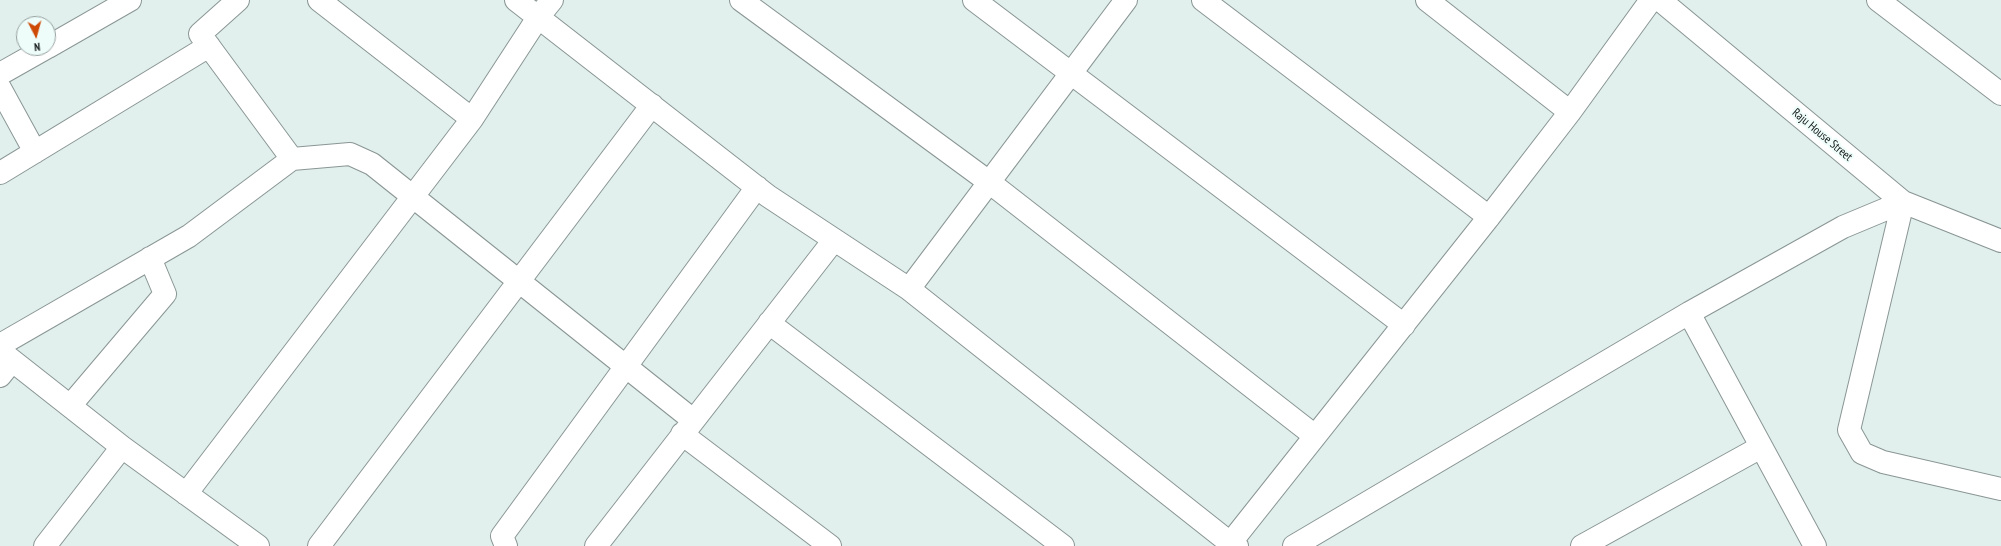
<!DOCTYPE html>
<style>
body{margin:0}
#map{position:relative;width:2001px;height:546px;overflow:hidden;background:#e1efed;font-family:"PT Sans Narrow",sans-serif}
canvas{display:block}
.north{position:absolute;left:16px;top:16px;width:40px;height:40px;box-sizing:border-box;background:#eefdfa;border:1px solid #96a19f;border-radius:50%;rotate:174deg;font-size:11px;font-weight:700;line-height:16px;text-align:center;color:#121717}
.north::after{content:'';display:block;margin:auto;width:14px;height:18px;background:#ce4904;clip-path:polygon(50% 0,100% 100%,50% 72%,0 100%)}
</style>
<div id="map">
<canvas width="2001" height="546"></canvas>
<div class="north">N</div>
</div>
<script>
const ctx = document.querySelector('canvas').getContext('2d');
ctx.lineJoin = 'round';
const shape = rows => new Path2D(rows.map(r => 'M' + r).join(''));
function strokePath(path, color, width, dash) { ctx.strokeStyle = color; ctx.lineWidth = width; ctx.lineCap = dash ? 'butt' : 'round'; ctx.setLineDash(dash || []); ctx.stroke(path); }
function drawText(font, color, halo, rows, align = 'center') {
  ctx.font = font + ' "PT Sans Narrow",sans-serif'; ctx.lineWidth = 4; ctx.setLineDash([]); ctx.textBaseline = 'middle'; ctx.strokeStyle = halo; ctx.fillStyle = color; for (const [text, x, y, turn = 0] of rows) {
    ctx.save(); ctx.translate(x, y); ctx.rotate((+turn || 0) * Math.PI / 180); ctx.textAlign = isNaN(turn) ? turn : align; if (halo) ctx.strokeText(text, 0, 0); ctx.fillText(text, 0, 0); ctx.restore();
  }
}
const minor = shape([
 [319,0,472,119],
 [516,0,768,196,909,289,1230,543,1237,546],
 [741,0,989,182,1315,436],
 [974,0,1404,325],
 [1203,0,1489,217],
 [1427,0,1570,112],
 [1660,0,1903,202,2001,241],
 [1878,0,2001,94],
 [48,47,130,0],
 [0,74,46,48],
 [0,88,35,152],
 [292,159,350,154,372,164,693,420],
 [0,173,209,46],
 [1903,202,1849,430,1862,453,1883,462,2001,489],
 [909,289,1126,0],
 [1689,313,1815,546],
 [769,323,1063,546],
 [0,345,189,236,292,159,200,34,238,0],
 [0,351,122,447,258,546],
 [0,376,12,361],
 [70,406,165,294,150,258],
 [682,434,830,546],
 [186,494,472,119,539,16,552,0],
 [45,546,122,447],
 [319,546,652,105],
 [506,546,502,536,757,187],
 [596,546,834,240],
 [1228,546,1489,217,1570,112,1651,0],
 [1294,546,1689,313,1843,227,1903,202],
 [1582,546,1761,447]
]);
strokePath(minor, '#899694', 24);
strokePath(minor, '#fff', 22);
drawText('12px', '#121717', '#eefdfa', [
 ["Raju House Street",1822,135,40]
]);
</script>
